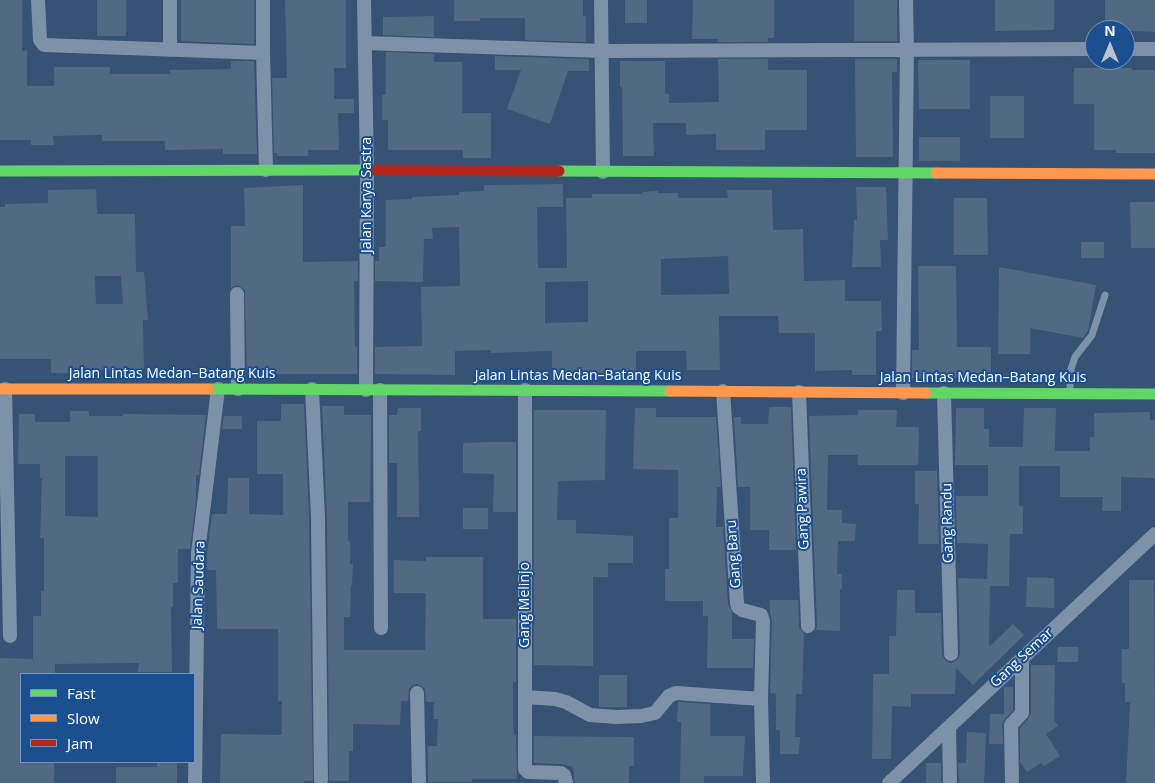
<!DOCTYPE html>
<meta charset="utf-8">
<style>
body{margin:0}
#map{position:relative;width:1155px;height:783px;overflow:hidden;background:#365274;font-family:"Open Sans",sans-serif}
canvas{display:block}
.legend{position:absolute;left:20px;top:673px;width:175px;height:90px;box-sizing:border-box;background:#1b4f8f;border:1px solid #7695bc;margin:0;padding:6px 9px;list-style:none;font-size:15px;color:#fff}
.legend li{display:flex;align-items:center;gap:10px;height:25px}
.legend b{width:25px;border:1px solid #7695bc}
.north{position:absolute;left:1085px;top:20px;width:50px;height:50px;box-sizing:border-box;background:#1b4f8f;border:1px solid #7695bc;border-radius:50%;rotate:0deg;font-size:14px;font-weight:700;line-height:20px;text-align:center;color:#fff}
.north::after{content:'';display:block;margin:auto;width:18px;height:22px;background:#b9c2ce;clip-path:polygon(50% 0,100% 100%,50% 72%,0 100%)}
</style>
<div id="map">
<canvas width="1155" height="783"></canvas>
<ul class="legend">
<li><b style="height:6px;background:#63d668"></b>Fast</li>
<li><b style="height:6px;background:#ff974d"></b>Slow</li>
<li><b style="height:6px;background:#b3261e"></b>Jam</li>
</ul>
<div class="north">N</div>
</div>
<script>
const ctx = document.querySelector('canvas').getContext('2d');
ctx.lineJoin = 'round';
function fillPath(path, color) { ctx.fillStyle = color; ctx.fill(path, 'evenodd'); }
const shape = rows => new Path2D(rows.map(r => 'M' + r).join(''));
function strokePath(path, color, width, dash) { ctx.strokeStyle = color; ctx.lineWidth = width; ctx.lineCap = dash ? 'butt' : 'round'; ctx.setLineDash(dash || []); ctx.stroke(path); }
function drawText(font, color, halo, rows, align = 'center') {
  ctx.font = font + ' "Open Sans",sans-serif'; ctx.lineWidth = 4; ctx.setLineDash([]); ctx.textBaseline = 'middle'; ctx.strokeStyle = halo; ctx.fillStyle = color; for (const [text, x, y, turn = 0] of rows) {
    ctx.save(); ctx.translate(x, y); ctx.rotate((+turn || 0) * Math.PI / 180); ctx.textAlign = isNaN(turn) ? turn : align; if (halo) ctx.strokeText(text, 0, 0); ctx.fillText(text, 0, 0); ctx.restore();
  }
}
fillPath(shape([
 [0,0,22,0,22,51,27,50,27,86,54,86,54,67,110,67,110,74,170,74,170,70,231,69,231,61,254,61,257,154,223,154,223,149,165,150,165,141,102,141,102,135,53,136,54,145,31,145,31,140,0,140],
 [97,0,126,0,126,36,97,36],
 [181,0,254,0,254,44,181,41],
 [285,0,346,0,346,68,334,68,334,99,354,99,354,113,338,113,339,150,308,150,308,156,277,156,277,153,274,153,272,78,287,78],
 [454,0,583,0,583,16,586,16,586,42,525,40,525,18,480,18,480,21,454,21],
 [625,0,647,0,647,23,625,23],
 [693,0,774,0,774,38,768,38,768,42,718,42,718,39,692,39],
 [854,0,897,0,897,41,854,41],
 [995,0,1054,0,1054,30,995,31],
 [1105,0,1155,0,1155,32,1105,30],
 [434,16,434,37,383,35,383,17],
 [386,52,434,54,434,62,462,62,462,113,491,113,491,158,463,158,463,150,388,150,388,120,382,120,382,95,386,95],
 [495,56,589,59,589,71,568,71,550,124,507,109,521,70,495,70],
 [718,59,768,59,768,70,807,70,807,130,765,130,765,150,716,150,716,134,686,135,686,123,653,123,654,156,623,156,622,87,620,87,620,61,665,61,665,94,669,94,669,103,719,102],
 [855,59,897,59,897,72,892,72,893,157,856,157],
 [918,60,970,60,970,109,919,109],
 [1074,68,1132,68,1132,70,1155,70,1155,153,1116,153,1116,150,1094,150,1094,104,1074,104],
 [990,96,1024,96,1024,138,990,138],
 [919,137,960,137,960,161,919,161],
 [563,184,563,207,537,207,538,268,567,268,566,198,592,198,592,194,642,194,642,192,658,191,658,193,678,193,678,198,728,198,727,190,772,190,773,230,803,229,804,281,845,280,845,301,881,301,882,331,876,331,876,375,852,375,852,370,815,371,815,333,779,333,778,316,719,316,720,370,687,370,686,351,638,351,636,353,636,374,552,376,552,351,491,353,491,350,455,351,455,375,375,374,375,347,422,346,421,287,460,286,459,227,432,228,433,239,424,239,423,282,375,281,375,261,379,261,379,247,386,247,386,200,412,199,412,197,459,195,459,192,484,191,484,185],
 [728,256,729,294,661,295,661,259],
 [588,281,588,322,545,323,545,282],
 [303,185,303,262,358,261,358,281,354,281,355,347,357,347,357,374,247,374,245,290,237,285,231,288,231,226,245,226,244,188],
 [856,187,886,187,888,240,880,240,881,267,852,267,854,220,857,220],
 [96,189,97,214,135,214,136,272,144,272,148,320,143,320,144,369,98,370,98,374,51,373,51,359,0,359,0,207,5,207,5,204,48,203,48,190],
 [95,276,121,276,123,304,96,304],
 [954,198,987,198,988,255,954,255],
 [1130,202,1155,202,1155,248,1131,248],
 [1081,242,1104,242,1104,258,1081,258],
 [918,266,956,266,957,347,991,347,991,378,912,378,912,350,919,350],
 [999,267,1096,285,1088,331,1083,338,1030,328,1030,354,998,354],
 [281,404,304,404,309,518,313,781,304,781,304,783,220,783,221,734,282,735,282,701,278,701,278,629,217,629,216,570,207,570,207,554,212,514,227,514,228,478,249,478,249,514,283,515,283,474,257,474,257,421,281,421],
 [322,406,344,406,344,415,371,415,370,502,348,502,348,541,350,541,350,564,353,564,352,585,351,585,350,617,344,617,344,650,425,650,426,593,394,593,394,560,426,561,426,557,483,557,483,619,516,619,516,682,513,682,513,717,514,735,516,735,517,779,472,779,472,782,428,782,428,746,437,746,438,719,434,719,434,702,426,702,425,689,417,684,412,686,409,689,408,701,401,701,400,725,353,724,353,751,349,751,349,781,329,781,327,518],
 [769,407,791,407,796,550,769,550,769,530,750,530,750,487,738,487,734,417,741,417,741,424,768,424],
 [398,408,421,408,421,431,418,431,419,517,397,517,397,463,389,463,389,415,397,415],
 [635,408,656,408,656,417,716,417,721,487,717,487,716,527,723,527,728,604,732,612,732,639,754,639,753,668,707,668,708,616,703,616,703,601,665,601,665,569,669,569,669,518,678,518,678,470,633,469],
 [956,408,984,408,984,429,989,429,989,447,1023,447,1024,408,1056,408,1055,451,1090,451,1090,437,1094,437,1094,413,1150,412,1150,420,1155,420,1155,478,1121,477,1121,511,1102,511,1103,497,1060,497,1060,466,1019,466,1019,506,1023,506,1023,534,1010,534,1009,586,990,586,989,647,1013,624,1024,635,973,685,956,668,955,694,911,694,911,707,892,706,891,759,872,759,873,674,889,674,889,636,896,636,897,590,915,590,915,613,941,613,942,655,946,661,952,663,958,659,960,654,958,578,987,579,988,544,957,543,956,496,988,496,988,465,955,465],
 [534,410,606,410,605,480,558,481,557,520,576,520,576,533,633,536,633,563,608,563,608,577,593,577,593,666,534,665],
 [858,410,897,410,896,427,919,427,918,465,858,465,858,455,828,455,827,510,842,510,842,523,856,524,855,541,838,541,837,574,842,574,842,589,840,589,840,631,816,630,817,626,809,416,858,415],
 [70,411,89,411,89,416,123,416,123,414,206,415,199,475,196,475,196,500,190,549,178,549,178,583,173,583,173,607,171,607,172,672,138,672,139,663,55,664,55,674,21,674,21,762,54,762,54,783,0,783,0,658,33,659,33,616,41,616,41,591,44,591,44,538,40,538,42,478,40,478,40,464,18,464,19,414,35,414,35,422,70,422],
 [65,456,98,456,98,517,65,516],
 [224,416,242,416,242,429,222,429],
 [491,442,516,442,516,512,493,512,494,474,463,473,463,443],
 [915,471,937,471,939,544,918,544,919,504,915,504],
 [463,508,488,508,488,529,463,529],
 [1027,577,1054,578,1054,608,1026,607],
 [1129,580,1154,580,1155,783,1126,783,1130,702,1125,702,1125,683,1122,683,1122,649,1129,649],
 [770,600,798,600,799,627,804,634,802,694,796,694,795,737,800,737,799,754,780,754,780,730,776,730,776,694,770,693,772,621,770,613],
 [1058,647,1078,647,1078,662,1057,662],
 [1031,665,1055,665,1054,720,1058,726,1046,734,1060,756,1044,766,1041,763,1027,772,1020,762,1020,728,1028,719,1031,713],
 [599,675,627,675,627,707,599,707],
 [1004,687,1013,687,1013,710,1005,719,1002,724,1003,744,989,744,990,714,1004,714],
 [678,702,710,704,710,736,745,736,743,776,704,776,704,783,680,783,681,722,677,722],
 [967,732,986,733,984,783,959,783,958,763,966,763],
 [534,736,634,737,634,766,629,766,629,783,575,783,573,767,561,764,534,763],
 [157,762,177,762,177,783,116,783,116,767,157,767],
 [926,763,941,763,941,783,926,783]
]), '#526984');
strokePath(shape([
 [1070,388,1071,369,1075,357,1092,335,1105,295]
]), '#7d92a8', 7);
strokePath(shape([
 [38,0,40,40,44,45,263,53,266,170],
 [170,0,170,50],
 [263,0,263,53],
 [364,0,367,171,366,390],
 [601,0,603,172],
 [365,43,602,51,1095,49],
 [1125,49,1155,49],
 [237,294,238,389],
 [5,389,10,636],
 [312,389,318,518,321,780],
 [380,390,381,628],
 [525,390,525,769,528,772,561,773,564,775,566,783],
 [723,391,737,603,738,607,742,610,761,615,763,621,761,699,763,783],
 [799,392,808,626],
 [903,393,907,50,906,0],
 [944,393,951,654],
 [417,693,419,783],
 [525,697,555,699,566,702,590,715,616,717,641,716,655,713,669,696,676,693,761,699],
 [949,727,950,783],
 [195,783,198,553,218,389],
 [889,783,1155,534],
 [1012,783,1011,725,1022,713,1022,658]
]), '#7d92a8', 14);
strokePath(shape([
 [0,171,367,170],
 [559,171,936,173],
 [209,389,670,391],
 [926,393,1155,394]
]), '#63d668', 11);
strokePath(shape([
 [936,173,1155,174],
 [0,389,209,389],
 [670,391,926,393]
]), '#ff974d', 11);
strokePath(shape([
 [367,170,559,171]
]), '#b3261e', 11);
drawText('14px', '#fff', '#1b4f8f', [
 ["Jalan Karya Sastra",367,195,-90],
 ["Jalan Lintas Medan–Batang Kuis",172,374],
 ["Jalan Lintas Medan–Batang Kuis",578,376],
 ["Jalan Lintas Medan–Batang Kuis",983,378],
 ["Gang Pawira",803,509,-92],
 ["Gang Randu",948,523,-91],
 ["Gang Baru",734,554,-94],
 ["Jalan Saudara",199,585,-88],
 ["Gang Melinjo",525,605,-90],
 ["Gang Semar",1022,658,-43]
]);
</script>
